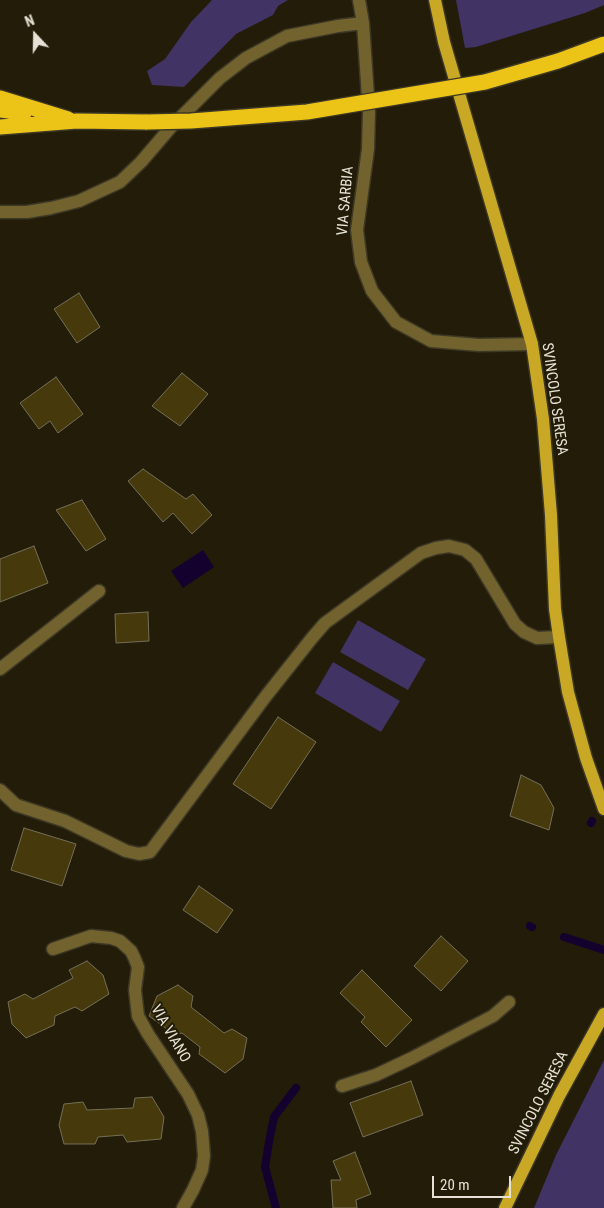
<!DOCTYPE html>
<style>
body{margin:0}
#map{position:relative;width:604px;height:1208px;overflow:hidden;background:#221c08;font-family:"Roboto Condensed",sans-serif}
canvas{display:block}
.north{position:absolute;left:10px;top:10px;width:50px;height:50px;-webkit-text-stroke:4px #221c08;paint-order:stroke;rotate:339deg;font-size:14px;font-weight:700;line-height:20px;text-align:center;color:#e5e2d5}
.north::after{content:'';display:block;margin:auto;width:18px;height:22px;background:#e5e2d5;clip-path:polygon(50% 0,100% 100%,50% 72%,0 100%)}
.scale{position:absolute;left:432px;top:1176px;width:79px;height:22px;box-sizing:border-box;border:2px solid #e5e2d5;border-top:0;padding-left:6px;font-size:15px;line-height:18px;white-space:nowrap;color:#e5e2d5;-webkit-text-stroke:4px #221c08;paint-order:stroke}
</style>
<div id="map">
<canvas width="604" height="1208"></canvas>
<div class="north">N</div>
<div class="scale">20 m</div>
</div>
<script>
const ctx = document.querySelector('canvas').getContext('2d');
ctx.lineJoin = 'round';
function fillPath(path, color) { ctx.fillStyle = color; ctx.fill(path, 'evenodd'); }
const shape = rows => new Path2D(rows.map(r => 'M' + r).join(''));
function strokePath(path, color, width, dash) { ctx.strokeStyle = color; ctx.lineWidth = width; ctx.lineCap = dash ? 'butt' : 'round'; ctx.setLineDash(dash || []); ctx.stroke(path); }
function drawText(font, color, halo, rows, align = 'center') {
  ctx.font = font + ' "Roboto Condensed",sans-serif'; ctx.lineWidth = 4; ctx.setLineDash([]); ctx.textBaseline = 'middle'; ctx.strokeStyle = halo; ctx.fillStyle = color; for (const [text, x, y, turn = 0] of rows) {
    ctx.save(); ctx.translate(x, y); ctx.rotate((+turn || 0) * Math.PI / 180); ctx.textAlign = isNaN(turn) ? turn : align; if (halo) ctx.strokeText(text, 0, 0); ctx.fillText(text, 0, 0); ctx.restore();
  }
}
fillPath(shape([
 [212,0,288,0,278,6,273,15,236,34,184,87,152,85,147,71,165,59,191,22],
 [456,0,604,0,604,5,585,13,476,47,465,48],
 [358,620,426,659,408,690,340,652],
 [333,662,400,701,381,732,315,693],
 [604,1060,604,1208,534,1208,556,1155]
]), '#413363');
fillPath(shape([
 [203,550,214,567,183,588,171,571]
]), '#14012e');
strokePath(shape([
 [591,823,592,821],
 [530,926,532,927],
 [564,937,604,950],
 [276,1208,265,1167,269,1142,274,1117,296,1088]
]), '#14012e', 8);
const building = shape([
 [79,293,100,327,77,343,54,309,79,293],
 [182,373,208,394,180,426,152,406,182,373],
 [56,377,83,414,58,433,50,421,39,429,20,403,56,377],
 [143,469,186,499,193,494,212,515,192,534,173,513,163,522,128,481,143,469],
 [82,500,106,539,86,551,56,510,82,500],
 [34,546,48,583,0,602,0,559,34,546],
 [148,612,149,641,116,643,115,614,148,612],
 [278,717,316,742,271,809,233,784,278,717],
 [521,775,541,785,554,808,549,830,510,816,521,775],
 [24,828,76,844,62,886,11,870,24,828],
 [199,886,233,910,217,933,183,910,199,886],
 [441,936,468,961,441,991,414,966,441,936],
 [87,961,103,975,109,994,82,1011,75,1007,55,1016,54,1025,26,1038,12,1024,8,1002,25,994,33,999,73,978,69,970,87,961],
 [362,970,412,1020,386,1047,361,1022,365,1017,340,993,362,970],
 [178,985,193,996,191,1007,224,1033,232,1029,247,1038,243,1059,225,1073,199,1054,200,1047,182,1033,175,1035,149,1016,157,996,178,985],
 [411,1081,423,1115,363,1137,350,1103,411,1081],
 [152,1097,164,1117,161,1139,127,1142,123,1135,98,1137,95,1144,64,1144,59,1125,64,1104,83,1102,87,1110,133,1108,135,1098,152,1097],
 [355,1152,371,1194,356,1200,357,1208,333,1208,331,1180,341,1180,333,1161,355,1152]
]);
fillPath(building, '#463a0c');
strokePath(building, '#756f58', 1);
const minor = shape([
 [359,0,363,23,369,112,368,149,357,230,361,262,372,291,396,322,431,341,479,345,532,344],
 [0,212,27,212,51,208,79,201,120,182,141,162,171,127,220,78,246,58,287,36,338,26,363,23],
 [0,669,99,591],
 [0,790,16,805,65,821,126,851,139,854,150,852,266,696,312,638,325,623,421,553,436,548,449,546,465,550,476,559,515,624,524,632,537,638,559,637],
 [53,949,91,936,111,938,120,941,131,951,134,957,138,967,135,990,138,1016,148,1034,188,1094,198,1115,202,1131,204,1156,202,1170,193,1190,183,1208],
 [342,1086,376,1075,412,1058,493,1016,509,1002]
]);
const major = shape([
 [435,0,444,42,532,344,543,419,551,515,555,609,559,637,568,692,586,758,604,809],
 [505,1208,559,1096,604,1014]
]);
const highway = shape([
 [0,98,68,119],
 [0,110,24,113],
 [0,127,77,121,147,122]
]);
strokePath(minor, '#3d3825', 15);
strokePath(major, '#3d3825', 15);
strokePath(highway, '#3d3825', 18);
strokePath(minor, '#72622d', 12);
strokePath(major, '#c9a826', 12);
strokePath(highway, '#ecc417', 15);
const highwayBridge = shape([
 [147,122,191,121,307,112,485,82,558,61,604,44]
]);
strokePath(highwayBridge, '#3d3825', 18, []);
strokePath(highwayBridge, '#ecc417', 15);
drawText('15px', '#e5e2d5', '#221c08', [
 ["VIA SARBIA",346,201,-85],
 ["SVINCOLO SERESA",554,399,82],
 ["VIA VIANO",170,1034,60],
 ["SVINCOLO SERESA",539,1103,-63]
]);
</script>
